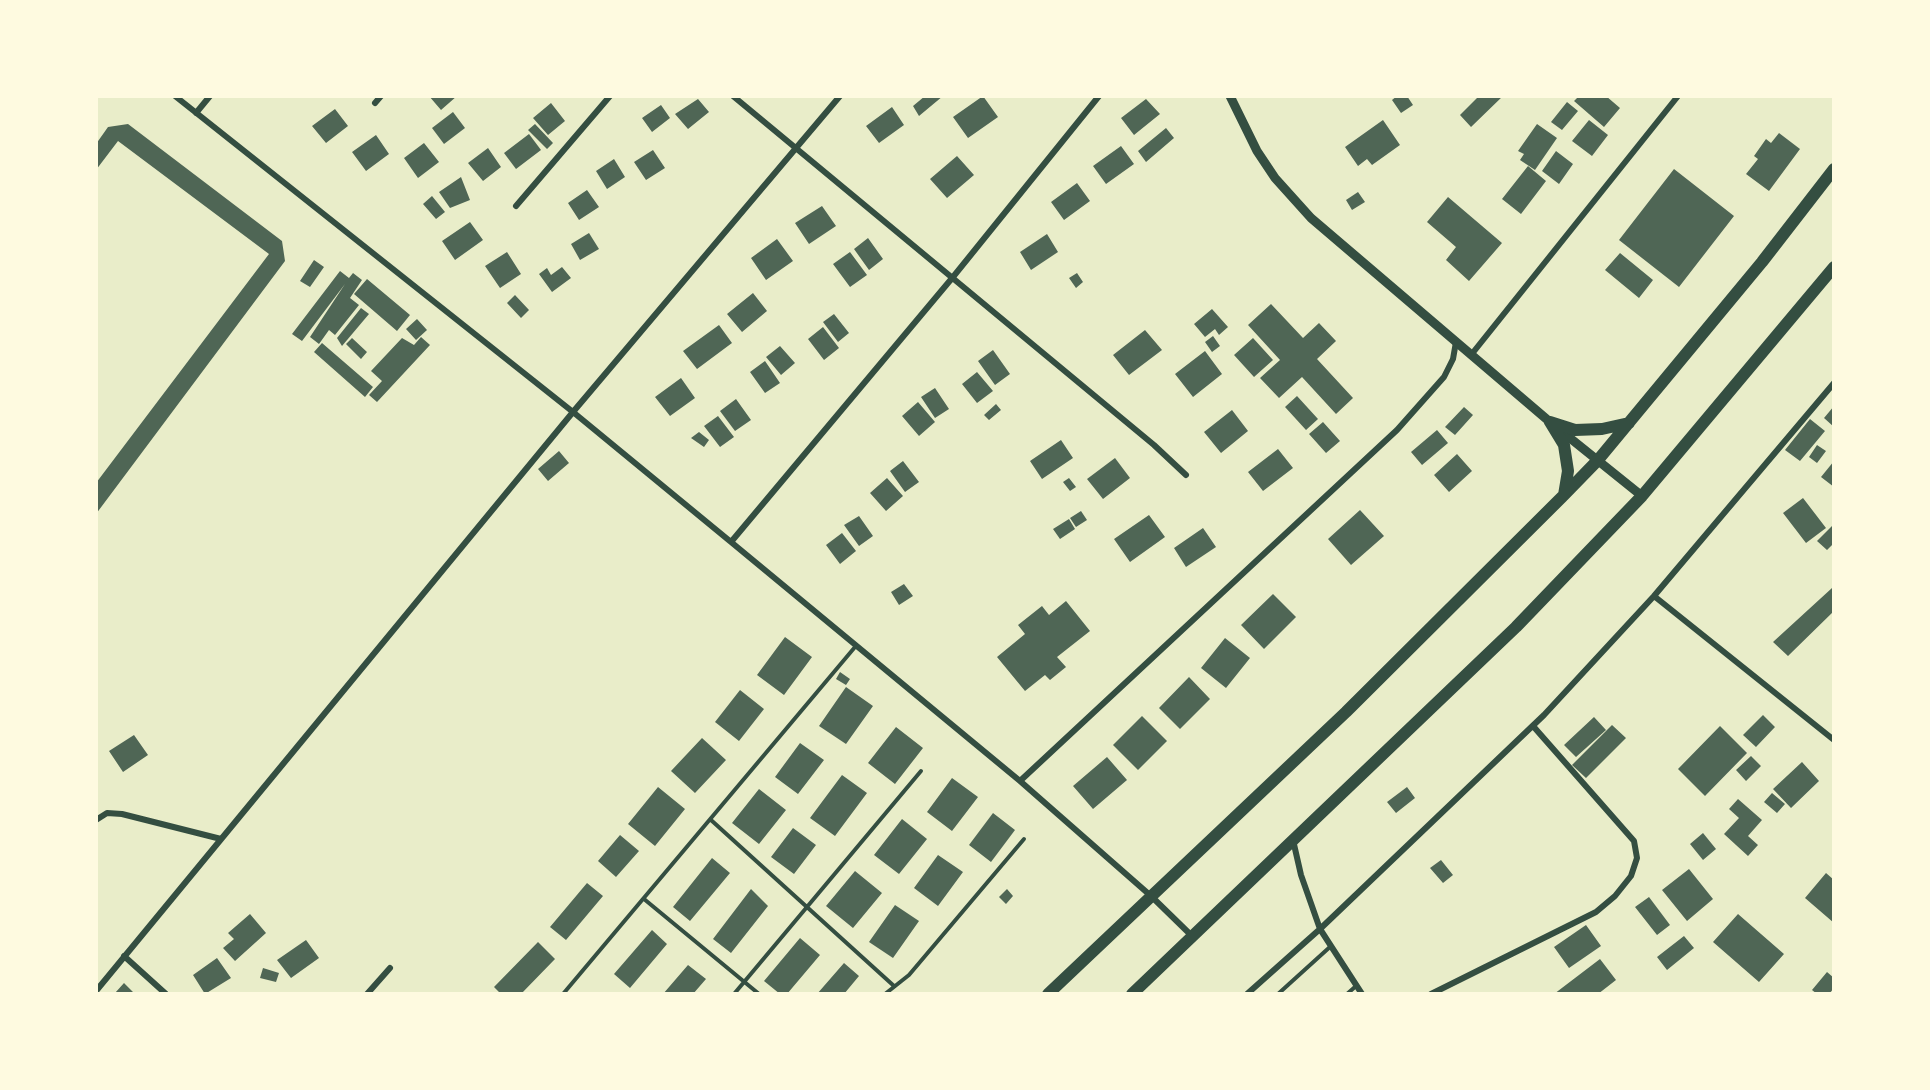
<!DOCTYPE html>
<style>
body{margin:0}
#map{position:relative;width:1930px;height:1090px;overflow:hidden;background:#e9edc9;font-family:Roboto,sans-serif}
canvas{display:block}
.frame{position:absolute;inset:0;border:98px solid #fefae0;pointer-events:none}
</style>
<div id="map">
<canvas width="1930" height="1090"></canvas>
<div class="frame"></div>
</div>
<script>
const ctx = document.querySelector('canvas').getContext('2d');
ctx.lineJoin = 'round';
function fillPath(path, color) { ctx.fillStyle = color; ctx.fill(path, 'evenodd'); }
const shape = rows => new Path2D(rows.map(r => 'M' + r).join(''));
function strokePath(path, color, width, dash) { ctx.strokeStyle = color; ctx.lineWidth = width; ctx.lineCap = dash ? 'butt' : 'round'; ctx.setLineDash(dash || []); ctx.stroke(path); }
fillPath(shape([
 [429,96,457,96,441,110],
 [925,96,943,96,919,116,913,106],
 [983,96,998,117,968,138,953,117],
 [1397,96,1407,96,1413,105,1401,113,1392,100],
 [1479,96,1503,96,1471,127,1460,115],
 [1579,96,1606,96,1620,108,1604,127,1574,101],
 [698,99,709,112,688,129,675,114],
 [1146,99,1160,114,1134,135,1121,118],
 [1567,102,1578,111,1562,130,1551,122],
 [551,103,565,121,548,135,533,118],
 [661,105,670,118,652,132,642,118],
 [892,107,904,125,879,143,866,126],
 [335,109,348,126,326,143,312,126],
 [453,112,465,128,444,144,432,128],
 [1383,120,1400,145,1372,165,1367,159,1358,166,1345,147],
 [1589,120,1608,135,1592,156,1572,141],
 [128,124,282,241,285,261,96,514,96,483,269,254,118,141,96,170,96,144,108,127],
 [535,124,553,143,547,149,528,130],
 [1537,124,1557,138,1535,170,1520,160,1524,154,1518,151],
 [1166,128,1174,138,1146,162,1138,151],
 [1779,133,1800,149,1769,191,1746,174,1758,159,1754,156,1766,139,1771,143],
 [529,134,541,150,516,169,504,153],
 [376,135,389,154,366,171,352,152],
 [424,143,439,162,418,178,404,158],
 [1121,146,1134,164,1106,184,1093,166],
 [488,148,501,167,483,181,468,163],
 [653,150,665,168,646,180,634,162],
 [1556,151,1573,164,1559,184,1542,171],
 [957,156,974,175,947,198,930,179],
 [614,159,625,177,607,189,596,171],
 [1528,166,1546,181,1521,214,1502,199],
 [1674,169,1734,216,1679,287,1619,240],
 [461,177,470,200,450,208,439,192],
 [1077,183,1090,201,1064,220,1051,202],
 [587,190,599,207,579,220,568,203],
 [1358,192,1365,202,1352,210,1346,200],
 [432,196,445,212,436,219,423,204],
 [1448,197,1502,243,1469,281,1446,260,1456,247,1427,222],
 [822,206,836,226,809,244,795,223],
 [470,222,483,240,455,260,442,241],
 [589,233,599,249,580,260,571,244],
 [1047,234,1058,252,1031,270,1020,252],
 [868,238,883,259,869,270,854,249],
 [777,239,793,261,766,280,751,258],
 [507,252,521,274,500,288,485,266],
 [850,252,867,275,850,287,833,264],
 [1620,253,1653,280,1639,298,1605,270],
 [314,260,324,267,310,287,300,281],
 [562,267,571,278,552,292,539,274,547,268,551,275],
 [340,271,349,278,353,273,362,280,350,298,359,305,335,335,329,330,319,344,310,337,345,284,302,341,292,334],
 [1077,273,1083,282,1076,288,1069,278],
 [367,279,410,315,397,331,354,294],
 [753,293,767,311,742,332,727,314],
 [515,295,529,310,521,318,507,303],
 [1271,304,1303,338,1319,323,1336,341,1317,359,1353,398,1336,414,1302,377,1279,398,1260,378,1280,360,1248,325],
 [361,308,369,314,342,346,337,338],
 [1212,309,1228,327,1219,335,1215,329,1205,337,1194,324],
 [834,314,849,333,838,342,823,322],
 [417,319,427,330,416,340,406,329],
 [719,325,732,343,697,369,683,351],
 [823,327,839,348,824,360,808,339],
 [1145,330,1162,350,1129,375,1113,355],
 [1213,336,1220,346,1212,352,1205,342],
 [421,337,430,345,377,402,369,395,382,381,371,371,402,338,414,345],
 [352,338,367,352,361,359,346,344],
 [1253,338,1273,360,1254,377,1234,355],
 [322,343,373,387,365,397,314,352],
 [780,346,795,363,781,375,766,357],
 [993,350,1010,374,995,385,978,361],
 [1205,351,1222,374,1193,397,1175,374],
 [765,361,780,383,765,393,750,372],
 [977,372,993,391,977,403,962,384],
 [681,378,695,398,670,416,655,397],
 [935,388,949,409,935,418,921,397],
 [1297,396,1318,419,1306,430,1285,407],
 [736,399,751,420,735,431,720,411],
 [918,402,935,422,919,436,902,416],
 [996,404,1001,410,989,420,984,415],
 [1834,406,1834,427,1824,418],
 [1464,407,1473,415,1455,435,1445,427],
 [1232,410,1248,431,1221,453,1204,432],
 [718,416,734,437,720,447,704,426],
 [1810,419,1825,431,1800,461,1785,450],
 [1323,422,1340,441,1326,453,1309,434],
 [1437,430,1448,443,1422,465,1411,452],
 [699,432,709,440,704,447,691,438],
 [1061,440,1073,458,1042,479,1030,461],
 [1817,445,1826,451,1817,463,1809,457],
 [1278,449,1293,468,1263,491,1248,472],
 [559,451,569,463,548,481,538,469],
 [1457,454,1472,471,1449,492,1434,475],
 [1115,458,1130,478,1103,499,1087,479],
 [903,461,919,482,905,492,890,471],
 [1834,461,1834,487,1821,477],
 [887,478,903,496,886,511,870,493],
 [1069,478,1076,487,1070,491,1063,482],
 [1803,498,1826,528,1806,543,1783,513],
 [1360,510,1384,536,1351,565,1328,539],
 [1081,511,1087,520,1076,527,1070,518],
 [1149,515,1165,537,1130,562,1114,539],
 [859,516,873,536,859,546,844,525],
 [1069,519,1075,529,1060,539,1053,529],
 [1833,525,1834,543,1827,550,1817,541],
 [1203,528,1216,547,1186,567,1174,548],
 [842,533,856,551,840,564,826,545],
 [904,584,913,596,899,605,891,592],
 [1832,588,1834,611,1788,656,1773,642],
 [1273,594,1296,617,1264,649,1241,625],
 [1066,601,1090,631,1057,657,1066,667,1050,680,1045,675,1025,691,997,657,1025,634,1018,625,1042,606,1049,615],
 [785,637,812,657,784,695,757,675],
 [1225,638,1250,658,1226,688,1201,668],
 [840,672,850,679,846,685,836,679],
 [1189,677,1210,699,1180,729,1159,708],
 [846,687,873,706,846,744,819,726],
 [740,690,764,709,739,741,715,722],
 [1763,715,1775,727,1756,747,1743,735],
 [1142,716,1167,741,1138,770,1113,745],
 [1594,717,1606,730,1576,757,1564,745],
 [1612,725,1626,738,1586,778,1572,765],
 [1720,726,1747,753,1705,796,1678,769],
 [896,727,923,748,895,784,868,763],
 [134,735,148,755,123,772,109,751],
 [702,738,726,760,695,793,671,771],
 [800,743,824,760,798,794,775,777],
 [1751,756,1761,766,1746,781,1736,770],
 [1107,757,1127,780,1093,809,1073,786],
 [1802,762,1819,781,1791,808,1773,789],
 [842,775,867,793,835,836,810,818],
 [952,778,978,797,952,831,927,812],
 [658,787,685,809,655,846,628,824],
 [1407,787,1415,798,1396,813,1387,802],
 [759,789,786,810,759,844,732,823],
 [1772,793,1785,804,1777,813,1764,802],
 [1738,799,1762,820,1748,836,1758,845,1748,856,1724,834,1739,818,1729,809],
 [993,813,1015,830,991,862,969,845],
 [902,819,927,839,899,874,874,855],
 [793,828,816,845,794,874,771,857],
 [1703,833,1716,849,1703,860,1690,844],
 [620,835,639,851,616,877,598,861],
 [938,855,963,872,938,906,914,888],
 [712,858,730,873,690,921,673,907],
 [1441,860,1453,875,1443,883,1430,868],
 [1689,869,1713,899,1687,921,1662,890],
 [855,871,882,893,853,928,826,906],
 [1826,873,1834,880,1834,923,1805,898],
 [587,883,603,896,566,940,550,927],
 [751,889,768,906,731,953,713,939],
 [1007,889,1013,896,1006,904,999,897],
 [1649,897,1670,925,1657,935,1635,907],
 [895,905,919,921,893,958,869,942],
 [250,914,266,933,235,961,223,948,234,939,228,933],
 [1738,914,1784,954,1759,982,1713,942],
 [1586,925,1601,946,1569,968,1554,947],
 [652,930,667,944,630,988,614,974],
 [1684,936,1694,948,1667,970,1657,957],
 [800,938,820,955,787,994,780,994,764,981],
 [306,940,319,958,291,978,277,960],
 [538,942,555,959,521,994,501,994,494,987],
 [217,958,231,978,205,994,193,975],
 [1600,959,1616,980,1598,994,1554,994],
 [844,963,859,976,844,994,817,994],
 [688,965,706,979,693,994,663,994],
 [263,968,279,973,276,982,260,978],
 [1827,972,1834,978,1834,988,1829,994,1817,994,1812,990],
 [124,983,135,994,115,993]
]), '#4f6655');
strokePath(shape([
 [711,820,894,986],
 [644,899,759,994],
 [563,994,855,647],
 [734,994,921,771],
 [885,994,909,975,1024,839],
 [1278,994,1331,946],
 [1347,994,1356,986]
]), '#344e41', 4);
strokePath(shape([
 [175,96,573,412,731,542,1020,781,1151,896,1192,936],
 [733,96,1154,445,1186,475],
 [375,103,381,96],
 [196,113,210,96],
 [516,206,610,96],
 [1471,355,1678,96],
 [731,542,953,277,1099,96],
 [1654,596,1834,740],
 [1020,781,1397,430,1444,377,1453,359,1456,342],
 [96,820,107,813,122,814,221,839],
 [1293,840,1301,875,1320,929,1362,994],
 [124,956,166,994],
 [96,991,573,412,840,96],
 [367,994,390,968],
 [1247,994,1320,929,1544,715,1654,596,1834,383],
 [1431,994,1596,912,1615,896,1631,876,1637,858,1634,841,1533,726]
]), '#344e41', 6);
strokePath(shape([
 [1230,96,1257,151,1275,178,1311,218,1550,422,1642,496]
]), '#344e41', 9);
strokePath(shape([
 [1550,422,1575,430,1602,429,1629,423],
 [1550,422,1564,445,1568,471,1564,495],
 [1048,994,1346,712,1563,496,1598,460,1762,262,1834,169],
 [1132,994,1516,627,1642,496,1834,267]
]), '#344e41', 12);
</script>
